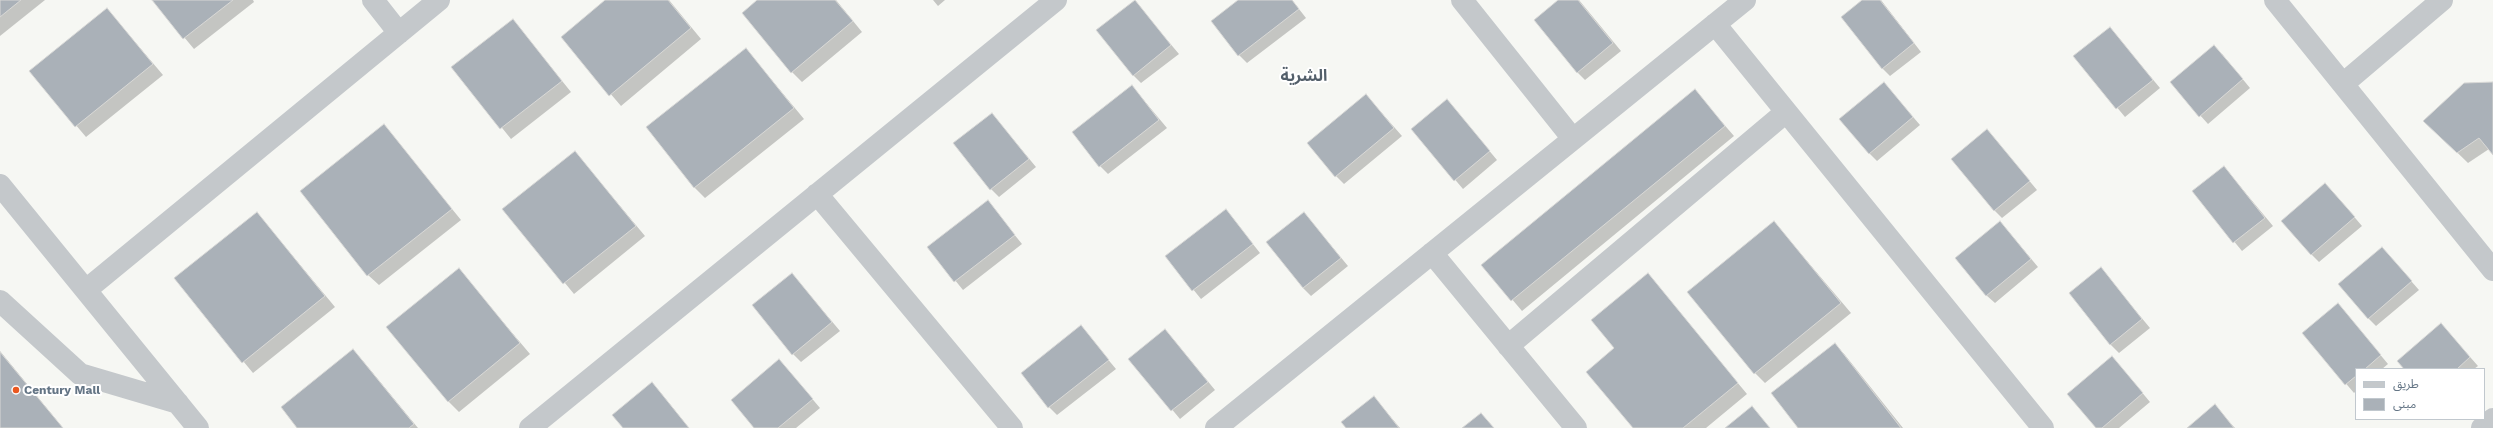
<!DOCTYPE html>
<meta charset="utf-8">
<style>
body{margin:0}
#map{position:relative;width:2493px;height:428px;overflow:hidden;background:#f6f7f3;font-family:"Work Sans","Noto Sans Arabic",sans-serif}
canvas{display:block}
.legend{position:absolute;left:2355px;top:368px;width:130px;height:52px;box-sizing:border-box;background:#fff;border:1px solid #c1c8ce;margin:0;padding:5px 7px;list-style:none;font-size:12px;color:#647585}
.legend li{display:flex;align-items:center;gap:8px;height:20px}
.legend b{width:20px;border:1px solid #c1c8ce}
</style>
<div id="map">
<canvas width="2493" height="428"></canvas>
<ul class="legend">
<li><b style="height:5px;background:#c4c8cb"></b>طريق</li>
<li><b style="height:11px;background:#aab1b8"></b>مبنى</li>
</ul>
</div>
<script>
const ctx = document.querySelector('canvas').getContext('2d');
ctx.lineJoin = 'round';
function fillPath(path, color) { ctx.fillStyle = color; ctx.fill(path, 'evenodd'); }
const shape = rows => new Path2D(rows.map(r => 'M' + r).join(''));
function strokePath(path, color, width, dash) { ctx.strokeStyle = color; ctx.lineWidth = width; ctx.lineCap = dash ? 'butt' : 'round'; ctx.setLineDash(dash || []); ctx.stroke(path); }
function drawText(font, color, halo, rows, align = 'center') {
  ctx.font = font + ' "Work Sans","Noto Sans Arabic",sans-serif'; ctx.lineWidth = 4; ctx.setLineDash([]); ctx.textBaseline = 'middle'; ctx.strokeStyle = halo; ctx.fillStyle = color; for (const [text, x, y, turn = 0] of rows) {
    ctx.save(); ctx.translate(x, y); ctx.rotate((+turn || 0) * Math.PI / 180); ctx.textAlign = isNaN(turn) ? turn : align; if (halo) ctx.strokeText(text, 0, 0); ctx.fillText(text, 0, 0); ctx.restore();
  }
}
fillPath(shape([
 [0,0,45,0,0,36],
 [153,0,253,0,254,2,194,49],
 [607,0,669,0,701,39,621,106,562,37],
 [759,0,836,0,862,32,802,82,792,72],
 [933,0,945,0,938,6],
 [1240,0,1292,0,1306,18,1247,63,1239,55],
 [1560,0,1579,0,1621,51,1585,80,1577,72],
 [1863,0,1881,0,1921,52,1890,76,1882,68],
 [1134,1,1179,54,1141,83,1133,75],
 [107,9,163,75,86,137,30,71],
 [513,20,571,92,511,139,453,67],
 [2110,28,2160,88,2125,117,2075,57],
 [746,49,804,119,705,198,694,187],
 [2222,54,2250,88,2208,124,2171,83],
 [1884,83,1920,125,1877,161,1869,153],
 [2493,83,2493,153,2489,149,2468,163,2435,131],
 [1132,86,1167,128,1108,174,1100,166],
 [1695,91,1734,136,1522,311,1483,265],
 [1366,95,1402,136,1344,184,1336,176],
 [1447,100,1497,160,1463,189,1412,129],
 [992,114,1036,167,999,197,991,189],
 [384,125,461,220,379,285,368,275],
 [1987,130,2037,190,2002,218,1994,210],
 [575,152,645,236,574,294,504,209],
 [2224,167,2273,226,2242,251,2193,192],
 [2333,192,2362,226,2319,262,2311,254],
 [988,202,1022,244,963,290,928,247],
 [1226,210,1260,253,1201,299,1166,256],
 [257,213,335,307,253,373,175,279],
 [1304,213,1348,266,1311,296,1303,288],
 [1774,222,1851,313,1765,383,1755,373],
 [2008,231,2038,267,1995,303,1986,295],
 [2382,248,2419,290,2376,326,2368,318],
 [2101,269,2150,328,2119,353,2110,344],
 [459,270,530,354,459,412,448,401],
 [792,274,840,331,801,362,793,354],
 [1648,275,1747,394,1706,428,1634,428,1615,348],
 [2338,304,2388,364,2382,369,2356,369,2356,391,2354,393,2303,333],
 [1081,327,1116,369,1057,415,1049,407],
 [2449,333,2478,366,2474,369,2405,369],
 [1173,339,1215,390,1180,419,1130,359],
 [1835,344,1845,355,1903,428,1799,428],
 [353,350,363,361,418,428,299,428],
 [0,351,63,428,0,428],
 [2120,366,2150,402,2119,428,2097,428],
 [787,369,820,408,796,428,756,428],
 [652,384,660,392,689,428,624,428],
 [1374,397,1400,428,1347,428],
 [2215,406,2235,428,2188,428]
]), '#0003');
const building = shape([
 [0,0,21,0,0,17,0,0],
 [152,0,233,0,183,39,152,0],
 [605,0,668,0,691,28,609,96,561,37,605,0],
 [757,0,835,0,853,21,791,73,742,13,757,0],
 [1135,0,1171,45,1133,76,1096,30,1135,0],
 [1238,0,1292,0,1299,9,1238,56,1211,21,1238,0],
 [1558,0,1578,0,1613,43,1577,73,1534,20,1558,0],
 [1862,0,1880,0,1914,43,1882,69,1841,17,1862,0],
 [107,8,153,64,75,127,29,71,107,8],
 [513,19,562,81,500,129,451,67,513,19],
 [2110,27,2153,80,2116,109,2073,56,2110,27],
 [2214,45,2243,79,2199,117,2170,82,2214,45],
 [746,48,794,108,694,188,646,127,746,48],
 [1884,82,1913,117,1869,154,1839,119,1884,82],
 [2493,82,2493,155,2479,138,2457,153,2423,121,2464,83,2493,82],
 [1132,85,1159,120,1099,167,1072,132,1132,85],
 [1695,89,1725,126,1511,301,1481,265,1695,89],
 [1366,94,1394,128,1335,177,1307,143,1366,94],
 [1447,99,1490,151,1454,181,1411,129,1447,99],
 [992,113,1029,159,990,190,953,143,992,113],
 [384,124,452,209,367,276,300,191,384,124],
 [1987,129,2030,181,1994,211,1951,159,1987,129],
 [575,151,636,226,563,284,502,209,575,151],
 [2224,166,2265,218,2233,243,2192,191,2224,166],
 [2325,183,2355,217,2311,255,2281,221,2325,183],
 [988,200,1015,235,954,282,927,247,988,200],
 [1226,209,1253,244,1192,291,1165,256,1226,209],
 [257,212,325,296,242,363,174,278,257,212],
 [1304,212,1341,258,1303,288,1266,242,1304,212],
 [1774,221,1841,303,1754,374,1687,292,1774,221],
 [2000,221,2031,259,1986,296,1955,258,2000,221],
 [2382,247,2412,281,2368,319,2338,284,2382,247],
 [2101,267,2142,319,2110,345,2069,293,2101,267],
 [459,268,520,343,448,402,386,327,459,268],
 [792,273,832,322,792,355,752,305,792,273],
 [1648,273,1738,383,1683,428,1633,428,1586,372,1614,348,1591,320,1648,273],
 [2338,303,2381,355,2365,369,2356,369,2356,376,2345,385,2302,333,2338,303],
 [2441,323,2470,357,2457,369,2404,369,2397,361,2441,323],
 [1081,325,1109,360,1048,408,1021,373,1081,325],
 [1165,329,1208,382,1171,411,1128,359,1165,329],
 [1835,343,1901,428,1798,428,1771,393,1835,343],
 [353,349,414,424,409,428,297,428,281,407,353,349],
 [0,352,63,428,0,428,0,352],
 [2112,356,2143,393,2102,428,2096,428,2067,394,2112,356],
 [779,359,813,399,778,428,754,428,731,400,779,359],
 [652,382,689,428,623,428,612,415,652,382],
 [1374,396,1399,428,1346,428,1341,422,1374,396],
 [2215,404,2234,428,2187,428,2215,404],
 [1752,406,1770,428,1725,428,1752,406],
 [1481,413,1494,428,1462,428,1481,413]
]);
fillPath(building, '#aab1b8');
strokePath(building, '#d8d8d6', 1);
strokePath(shape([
 [373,0,399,33],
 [1462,0,1573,139],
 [2275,0,2493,270],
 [1715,24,2043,428],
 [2343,84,2442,0],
 [0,185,198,428],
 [817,194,1012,428],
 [1432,253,1576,428],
 [86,290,439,0],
 [0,301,80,374,178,403],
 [1508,346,1786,112],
 [530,428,1056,0],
 [1216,428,1745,0],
 [2482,428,2493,419]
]), '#c4c8cb', 22);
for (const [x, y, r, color] of [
 [16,390,4,"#ea5820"]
]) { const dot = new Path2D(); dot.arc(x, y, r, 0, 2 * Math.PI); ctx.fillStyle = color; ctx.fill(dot); strokePath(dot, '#fff', 1.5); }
drawText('bold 12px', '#647585', '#fff', [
 ["Century Mall",24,390]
], 'left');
drawText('bold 16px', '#535f6a', '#fff', [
 ["الشرية",1304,76]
]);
</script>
